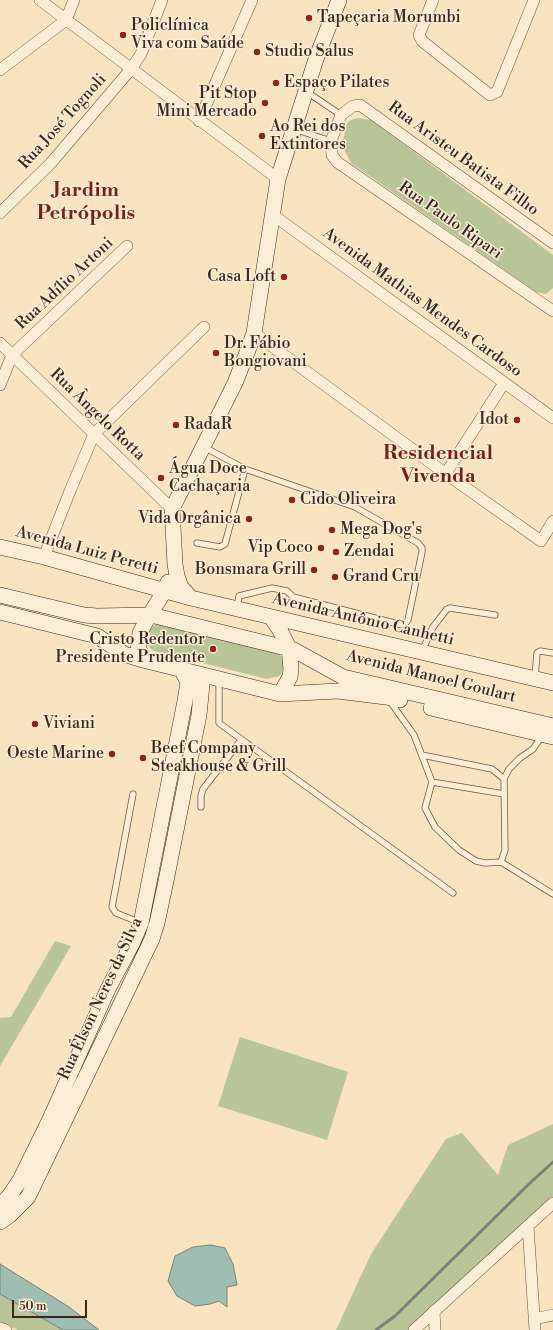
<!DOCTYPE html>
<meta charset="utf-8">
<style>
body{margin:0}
#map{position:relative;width:553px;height:1330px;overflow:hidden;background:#fae3bf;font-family:"Libre Bodoni",serif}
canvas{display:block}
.scale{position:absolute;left:12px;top:1300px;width:75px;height:18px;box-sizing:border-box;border:2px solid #38281d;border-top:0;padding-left:5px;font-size:12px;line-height:14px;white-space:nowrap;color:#38281d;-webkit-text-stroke:3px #fcedd5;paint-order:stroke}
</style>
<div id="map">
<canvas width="553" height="1330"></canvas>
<div class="scale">50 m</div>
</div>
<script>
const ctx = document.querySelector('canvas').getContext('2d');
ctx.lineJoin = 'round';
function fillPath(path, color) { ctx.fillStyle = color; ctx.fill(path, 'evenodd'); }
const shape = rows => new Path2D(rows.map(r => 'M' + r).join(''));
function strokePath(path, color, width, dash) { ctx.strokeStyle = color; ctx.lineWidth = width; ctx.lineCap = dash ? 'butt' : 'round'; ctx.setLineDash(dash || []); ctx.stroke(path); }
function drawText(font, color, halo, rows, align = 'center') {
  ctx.font = font + ' "Libre Bodoni",serif'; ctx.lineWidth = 3; ctx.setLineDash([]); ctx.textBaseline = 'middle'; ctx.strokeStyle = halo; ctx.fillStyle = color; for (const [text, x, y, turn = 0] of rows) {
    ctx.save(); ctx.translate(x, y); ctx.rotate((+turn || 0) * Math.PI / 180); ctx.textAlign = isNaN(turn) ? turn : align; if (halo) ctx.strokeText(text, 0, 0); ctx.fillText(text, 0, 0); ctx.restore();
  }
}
fillPath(shape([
 [358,118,371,120,553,255,553,288,546,294,536,292,351,163,342,145,347,123,351,120],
 [158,623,275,651,283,658,284,669,279,676,267,679,154,651,149,647,146,639,148,630],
 [55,941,71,946,0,1066,0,1018,11,1017],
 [240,1037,348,1072,327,1140,218,1106],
 [553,1124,553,1200,412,1330,336,1330,371,1254,446,1139,462,1133,498,1175,508,1145],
 [0,1294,63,1330,18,1330,0,1322]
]), '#b9c596');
const water = shape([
 [210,1245,225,1248,233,1264,237,1285,227,1287,227,1307,219,1301,210,1304,195,1306,177,1296,168,1281,175,1256,193,1247,210,1245],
 [0,1264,69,1307,99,1330,63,1330,0,1294,0,1264]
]);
fillPath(water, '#9ebeb4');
strokePath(water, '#758278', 1);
strokePath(shape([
 [376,1330,395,1316,530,1183,553,1162]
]), '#758278', 3);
const lane = shape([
 [307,92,341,115],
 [294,129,331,141],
 [204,447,245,469,355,507,418,543,422,548,422,552,408,620,405,624,402,625,293,597,287,591,272,588,239,596,237,608],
 [197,543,220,547,225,544,245,469],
 [422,651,433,627,447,609,450,608,495,615],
 [535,678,537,653,540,651,553,653],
 [219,679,219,723,453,893],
 [389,700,414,735,432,782,425,808,435,827,459,850,476,861,485,863,501,862],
 [422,755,492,769,504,779],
 [432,782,504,794],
 [133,794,112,907,116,913,141,923],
 [201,807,201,796,203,789,241,740],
 [501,862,505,850,504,779,509,769,520,758,533,749,542,736],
 [501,862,553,894]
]);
const street = shape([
 [40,0,278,179],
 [433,0,419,35,422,41,490,95,497,92,534,0],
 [0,70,66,20,74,0],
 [199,121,252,0],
 [0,213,51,163,131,69,141,54,162,0],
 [273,215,553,418],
 [553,243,360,105,353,106,341,115,331,141,332,155,337,162,553,311],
 [254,333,442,471,541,541,553,521],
 [0,343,172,509],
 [0,385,12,355,127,246],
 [446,473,504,383],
 [44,557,70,491,94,434,204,327],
 [528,1226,535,1330],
 [434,1311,435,1330],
 [534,1319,553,1315],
 [0,1328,6,1330],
 [414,1330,553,1203]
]);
const secondary = shape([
 [0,547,44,557,191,598,553,683],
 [0,595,84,615,97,616,151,615,294,650,343,677,553,726],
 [191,598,181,587,177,576,175,564,172,509,235,383,248,350,254,333,278,179,316,59,339,0],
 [0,612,97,636,124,654,143,660,280,694,338,691,386,697,400,700],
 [271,617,281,632,289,648,291,669,290,677,280,694],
 [143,660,138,646,140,633,145,623,165,590,168,582],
 [431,708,553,737],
 [0,1206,10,1195,20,1180,50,1119,108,989,132,944,141,923,185,701,188,682,181,669],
 [0,1222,10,1215,28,1197,152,939,157,923,166,881,199,715,203,675]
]);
strokePath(lane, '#685746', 7);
strokePath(street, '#685746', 12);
strokePath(secondary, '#38281d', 16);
strokePath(lane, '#fcedd5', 5.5);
strokePath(street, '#fcedd5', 11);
strokePath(secondary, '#fcedd5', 15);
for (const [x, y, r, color] of [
 [309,18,4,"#8f2418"],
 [123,35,4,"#8f2418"],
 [257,52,4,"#8f2418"],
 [276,83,4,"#8f2418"],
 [265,103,4,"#8f2418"],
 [262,136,4,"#8f2418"],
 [284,277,4,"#8f2418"],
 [216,353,4,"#8f2418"],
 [517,420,4,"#8f2418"],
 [176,425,4,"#8f2418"],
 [161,478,4,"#8f2418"],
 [292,500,4,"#8f2418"],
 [249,519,4,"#8f2418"],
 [332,530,4,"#8f2418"],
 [321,548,4,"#8f2418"],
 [336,552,4,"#8f2418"],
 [314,570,4,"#8f2418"],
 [335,577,4,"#8f2418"],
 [213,649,4,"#8f2418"],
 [35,724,4,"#8f2418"],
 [112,754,4,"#8f2418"],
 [143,758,4,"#8f2418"]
]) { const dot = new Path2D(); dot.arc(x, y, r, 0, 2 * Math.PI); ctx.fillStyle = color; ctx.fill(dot); strokePath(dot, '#fcedd5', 1.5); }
drawText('16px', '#38281d', '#fcedd5', [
 ["Tapeçaria Morumbi",317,18],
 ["Policlínica",131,26],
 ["Viva com Saúde",131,44],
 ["Studio Salus",265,52],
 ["Espaço Pilates",284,83],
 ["Pit Stop",257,94,"right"],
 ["Mini Mercado",257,112,"right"],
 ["Ao Rei dos",270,127],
 ["Extintores",270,145],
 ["Casa Loft",276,277,"right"],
 ["Dr. Fábio",224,344],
 ["Bongiovani",224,362],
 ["Idot",509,420,"right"],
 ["RadaR",184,425],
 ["Água Doce",169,469],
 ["Cachaçaria",169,487],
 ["Cido Oliveira",300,500],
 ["Vida Orgânica",241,519,"right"],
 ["Mega Dog's",340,530],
 ["Vip Coco",313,548,"right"],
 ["Zendai",344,552],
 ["Bonsmara Grill",306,570,"right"],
 ["Grand Cru",343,577],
 ["Cristo Redentor",205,640,"right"],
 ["Presidente Prudente",205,658,"right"],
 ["Viviani",43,724],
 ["Beef Company",151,749],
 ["Steakhouse & Grill",151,767],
 ["Oeste Marine",104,754,"right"]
], 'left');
drawText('16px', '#38281d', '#fcedd5', [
 ["Rua José Tognoli",63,122,-48],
 ["Rua Aristeu Batista Filho",463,159,36],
 ["Rua Paulo Ripari",450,221,35],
 ["Rua Adílio Artoni",65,284,-43],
 ["Avenida Mathias Mendes Cardoso",422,303,36],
 ["Rua Ângelo Rotta",97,415,44],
 ["Avenida Luiz Peretti",87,551,15],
 ["Avenida Antônio Canhetti",363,620,13],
 ["Avenida Manoel Goulart",431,677,14],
 ["Rua Élson Neres da Silva",101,999,-65]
]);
drawText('bold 20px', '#7a1f14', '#fcedd5', [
 ["Jardim",86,191],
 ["Petrópolis",86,214],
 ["Residencial",438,454],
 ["Vivenda",438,477]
]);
</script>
